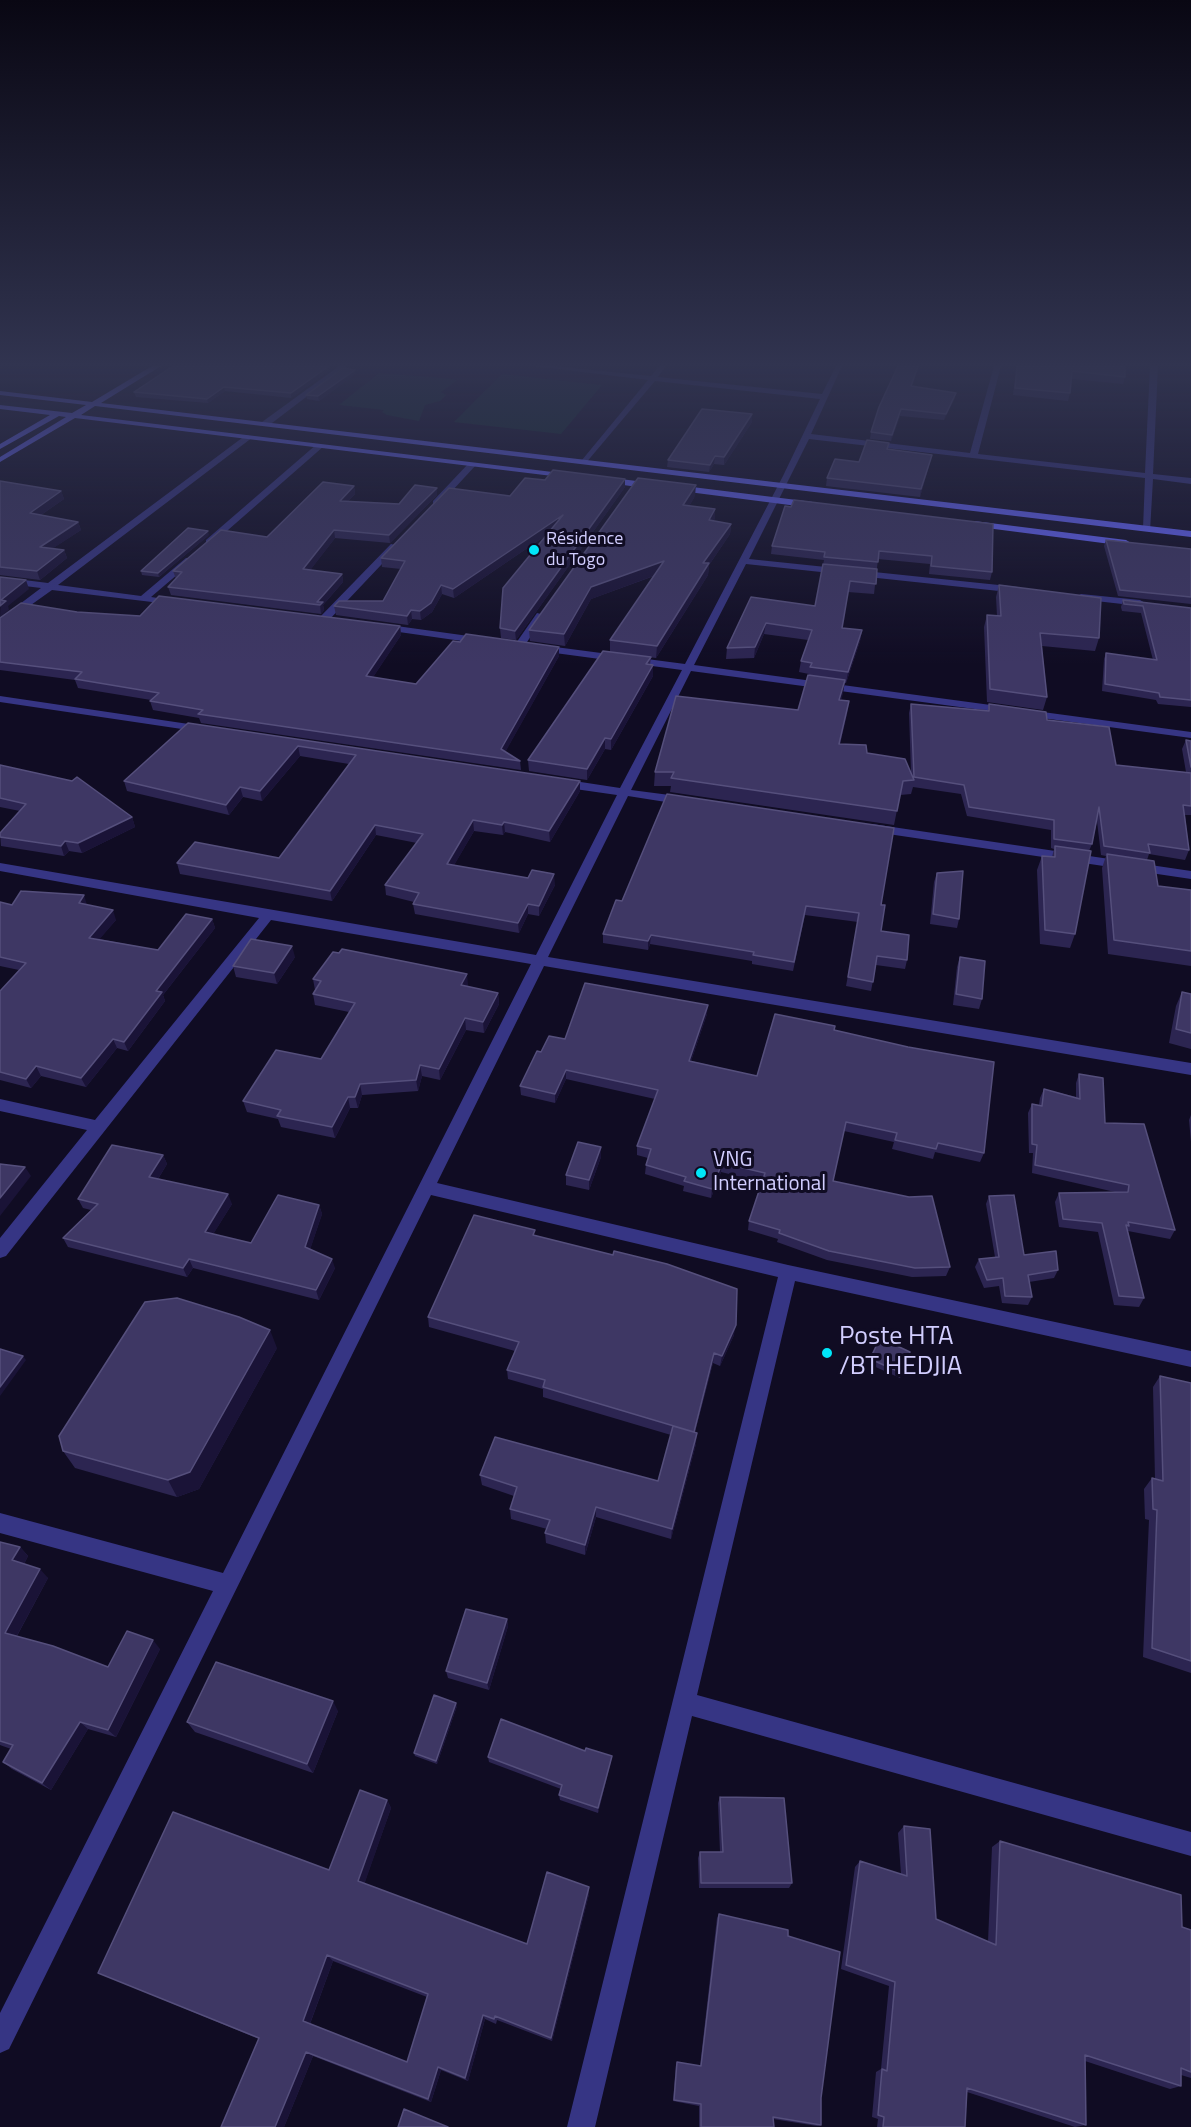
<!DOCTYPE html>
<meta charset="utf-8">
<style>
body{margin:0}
canvas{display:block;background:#100c23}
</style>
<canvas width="1191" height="2127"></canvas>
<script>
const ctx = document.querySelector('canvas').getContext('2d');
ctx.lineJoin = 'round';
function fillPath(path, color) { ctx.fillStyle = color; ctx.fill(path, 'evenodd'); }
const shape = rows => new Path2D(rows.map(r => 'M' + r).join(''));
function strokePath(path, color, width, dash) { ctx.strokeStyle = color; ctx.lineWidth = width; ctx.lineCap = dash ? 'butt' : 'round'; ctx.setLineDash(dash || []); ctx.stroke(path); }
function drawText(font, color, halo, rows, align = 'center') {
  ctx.font = font + ' "Titillium Web",sans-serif'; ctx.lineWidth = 6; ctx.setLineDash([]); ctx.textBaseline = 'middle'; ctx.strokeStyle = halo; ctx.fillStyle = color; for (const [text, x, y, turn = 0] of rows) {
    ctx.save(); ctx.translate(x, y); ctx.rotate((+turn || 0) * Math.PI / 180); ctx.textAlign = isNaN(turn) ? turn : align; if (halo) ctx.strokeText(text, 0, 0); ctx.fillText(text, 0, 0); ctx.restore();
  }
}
fillPath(shape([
 [379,373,453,379,458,380,441,392,446,395,440,401,425,405,419,421,387,415,382,412,384,410,339,405],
 [502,374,602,385,561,434,454,422]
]), '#0f2d2b');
fillPath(shape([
 [339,366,347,366,268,426,262,426,262,422,339,366],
 [533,366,554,366,651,376,659,366,666,366,658,377,822,394,836,366,842,366,811,434,970,453,994,366,1001,366,978,454,1145,473,1150,366,1158,366,1153,474,1191,478,1191,484,1153,479,1150,531,1143,529,1145,478,809,439,749,559,1018,587,1023,590,1018,593,746,564,694,665,1191,732,1191,738,691,671,631,790,685,797,691,801,685,805,628,796,548,957,1191,1063,1191,1075,544,966,437,1183,788,1265,1191,1351,1191,1367,795,1281,697,1695,1191,1832,1191,1856,692,1716,595,2127,567,2127,778,1277,431,1195,9,2049,0,2053,0,2013,213,1591,0,1533,0,1513,223,1573,531,964,271,920,6,1256,0,1258,0,1238,87,1130,0,1111,0,1099,95,1120,259,918,0,871,0,863,536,955,617,795,561,787,555,783,561,779,620,788,682,670,540,651,535,648,540,645,685,664,783,476,820,399,655,381,585,464,581,462,582,460,648,380,533,366],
 [246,435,253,437,58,585,141,596,186,558,192,558,192,562,151,597,177,601,177,605,52,590,0,627,0,619,41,588,0,583,0,577,48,583,246,435],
 [317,444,324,446,212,544,206,544,206,540,317,444],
 [469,463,476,465,439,505,433,505,433,501,469,463],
 [391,544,399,546,328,621,320,621,320,617,391,544],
 [1081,594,1140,600,1145,603,1140,606,1078,599,1076,597,1081,594],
 [537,613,545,615,523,648,515,648,514,646,537,613],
 [382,624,483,638,488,641,483,644,378,629,378,625,382,624],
 [0,696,202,726,208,729,202,732,0,702,0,696],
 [872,824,1191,871,1191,879,868,831,866,828,872,824]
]), '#363584');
fillPath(shape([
 [152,366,161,366,101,403,1191,531,1191,537,95,406,81,415,569,474,573,476,569,478,75,418,0,462,0,457,66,417,59,416,0,449,0,444,50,415,0,409,0,405,72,413,86,405,0,395,0,391,92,402,152,366],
 [605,477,652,483,656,486,652,489,602,482,602,478,605,477],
 [676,485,813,502,817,505,813,508,673,490,672,488,676,485],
 [974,521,1126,540,1131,543,1126,546,971,526,970,524,974,521]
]), '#6565ff');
fillPath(shape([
 [898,366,919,366,912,387,956,393,954,400,944,420,900,416,891,441,870,439,871,432],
 [1017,366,1058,367,1125,366,1125,377,1123,384,1071,379,1070,393,1068,401,1013,395],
 [330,370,291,398,225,391,208,403,136,397,134,392],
 [355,370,355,374,319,401,307,399,306,395],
 [752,414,752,422,724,465,714,464,709,472,667,467,668,460],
 [888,449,932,455,920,497,826,486,827,478,859,462],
 [625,479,625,487,516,640,501,638,500,628,548,534,454,598,442,594,432,612,421,620,412,619,408,625,336,615,334,606,383,601,401,569,382,567,381,558,510,496,545,480],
 [0,481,61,491,64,499,41,515,78,522,81,530,53,548,64,550,67,558,40,580,0,575],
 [354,486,355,494,348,501,399,504,437,495,390,543,335,538,310,570,342,574,343,582,323,605,324,610,321,614,171,595,168,587,176,579,173,571,267,537],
 [695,496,689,506,715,509,714,521,731,524,730,534,709,565,708,575,656,658,610,652,610,640,654,576,591,599,565,646,530,641,529,630],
 [785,506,992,572,990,580,929,574,930,564,878,559,874,594,848,592,842,628,862,630,860,641,846,683,845,683,841,700,849,701,840,744,867,753,911,772,909,713,911,704,988,710,989,704,1047,720,1116,765,1186,772,1182,749,1186,740,1191,741,1191,815,1185,815,1189,850,1185,860,1149,854,1147,860,1158,886,1191,890,1191,966,1108,954,1102,868,1106,856,1101,855,1097,821,1092,844,1089,851,1075,934,1070,948,1040,944,1037,870,1042,856,1052,857,1054,849,1051,848,1051,830,967,816,961,794,913,787,911,794,900,795,894,825,670,792,671,786,654,786,655,772,798,710,809,675,809,674,799,672,801,661,808,640,764,634,754,658,726,659,727,648,751,597,815,606,824,560,771,554,772,546],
 [209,535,159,577,142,575,141,571],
 [1106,540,1191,549,1191,604,1118,596,1104,546],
 [999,585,1099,638,1095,651,1042,646,1047,697,1043,710,987,702,984,627,987,615,997,616,996,597],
 [1123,600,1191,608,1191,707,1158,704,1156,700,1102,691,1104,659,1106,653,1153,660,1141,613,1122,611,1121,607],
 [77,612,140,616,400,626,401,635,373,677,416,684,460,642,559,647,559,656,505,752,520,761,521,770,201,723,199,718,153,710,150,701,151,700,78,688,75,680,0,670,0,618],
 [651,657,650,665,653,665,653,676,611,750,605,749,587,780,529,771,528,760],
 [188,723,580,781,580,791,550,842,505,832,503,835,474,831,454,865,555,885,539,916,528,914,519,933,415,914,413,904,414,902,386,895,385,885,417,843,376,835,332,901,180,874,177,863,279,858,349,764,300,756,262,801,243,797,229,815,127,791,124,781],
 [0,765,132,817,135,827,82,853,69,851,64,856,1,846,0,833,20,811,0,807],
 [937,873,959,919,957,928,930,924,934,882],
 [622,901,881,905,881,931,907,960,905,969,876,965,871,991,846,986,858,922,805,915,793,971,752,964,752,961,650,944,648,950,603,943,603,934],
 [0,902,12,905,87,905,116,920,99,939,158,950,212,919,215,928,163,995,165,1001,128,1051,117,1048,86,1087,41,1076,31,1088,0,1080,0,991,19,970,0,966],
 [295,957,277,984,236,977,233,966],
 [960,957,982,999,979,1009,953,1005,957,967],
 [313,979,468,985,467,986,498,993,499,1004,484,1033,466,1030,440,1080,422,1076,418,1091,362,1095,358,1108,350,1108,335,1138,281,1127,278,1119,247,1112,243,1101,321,1059,349,1012,315,1005,313,994,315,990],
 [1182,992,1191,994,1191,1049,1169,1043,1176,1006],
 [707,1014,691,1061,757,1076,834,1030,984,1153,980,1162,935,1152,933,1159,892,1149,894,1142,844,1131,833,1181,950,1267,946,1276,912,1277,827,1260,777,1242,778,1239,748,1230,749,1221,762,1182,721,1172,711,1198,683,1191,684,1186,645,1174,646,1165,648,1158,637,1155,637,1146,655,1099,566,1079,555,1103,521,1095,520,1086,541,1052,565,1039],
 [1079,1074,1105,1123,1175,1230,1170,1239,1128,1231,1144,1298,1139,1307,1114,1305,1098,1232,1059,1227,1055,1202,1059,1193,1115,1192,1032,1173,1033,1153,1029,1153,1028,1113,1032,1104,1039,1105,1040,1098,1044,1089,1076,1097,1076,1083],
 [1191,1115,1191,1142,1189,1120],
 [601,1147,601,1157,589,1190,566,1185,566,1175],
 [163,1155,167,1164,158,1179,232,1204,213,1234,251,1243,319,1205,322,1214,310,1249,335,1268,319,1300,193,1268,187,1277,68,1247,63,1238,91,1210,83,1208,78,1199],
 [989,1196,1024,1255,1058,1270,1054,1278,1029,1282,1032,1297,1028,1305,1002,1303,999,1286,984,1288,975,1267,979,1259,995,1257,986,1204],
 [535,1235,734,1335,720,1366,713,1363,695,1432,696,1444,671,1539,596,1517,585,1555,546,1543,545,1533,547,1529,511,1519,510,1509,514,1496,482,1485,480,1475,658,1481,671,1435,543,1397,543,1389,508,1379,507,1370,515,1351,429,1327,428,1317],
 [277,1348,199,1489,177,1497,75,1468,63,1451],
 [910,1352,900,1378,869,1364,870,1359],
 [1160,1376,1191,1383,1191,1673,1143,1657,1149,1520,1145,1519,1144,1489,1152,1478,1155,1479,1153,1387],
 [0,1542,20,1547,28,1556,24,1564,48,1578,17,1636,108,1667,160,1649,116,1737,88,1729,51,1790,12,1769,3,1762,11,1749,0,1745],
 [507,1619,508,1626,489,1690,448,1678,446,1671],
 [457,1706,437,1764,415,1756,414,1753],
 [338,1711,313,1773,195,1732,187,1722],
 [585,1751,612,1756,611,1761,598,1813,560,1800,559,1795,561,1789,489,1762,488,1757],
 [720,1797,792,1883,789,1888,699,1888,698,1858,700,1852,720,1852,718,1803],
 [387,1800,391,1808,364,1884,527,1944,589,1894,552,2041,497,2020,496,2024,485,2019,468,2081,441,2070,431,2102,313,2056,284,2127,221,2127,259,2039,98,1973,329,1870],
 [333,1961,427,1997,407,2062,310,2024],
 [904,1826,936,1919,988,1942,992,1847,1000,1841,1182,1927,1191,1930,1191,2078,1181,2075,1181,2086,1170,2089,1085,2061,1086,2125,1075,2127,967,2092,965,2127,877,2127,878,2119,872,2117,876,2072,881,2069,889,1986,841,1969,855,1867,860,1861,901,1874,898,1833],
 [719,1914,788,1936,821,2098,821,2125,817,2126,773,2119,774,2127,699,2127,699,2106,673,2101,676,2064,677,2062,700,2066,717,1918]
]), '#2c2551');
fillPath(shape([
 [329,366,330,366,330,370,291,398,291,393],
 [918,366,919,366,910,393,911,386],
 [355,370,355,374,319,401,318,396],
 [224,387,225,391,208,403,207,399],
 [956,393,954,400,944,420,946,414],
 [901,409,900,416,891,441,892,435],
 [752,414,752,422,724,465,724,457],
 [932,455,930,463,920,497,921,489],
 [715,456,714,464,709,472,710,465],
 [625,479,625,487,516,640,515,631],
 [696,485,695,496,683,516,683,505],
 [354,486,355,494,341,508,340,501],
 [437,488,437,495,390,543,389,535],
 [61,491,64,499,32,521,30,513],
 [715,509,715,519,708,531,709,520],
 [563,515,564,523,454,598,453,589],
 [78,522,81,530,43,555,40,547],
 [731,524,730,534,709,565,708,575,656,658,657,646,703,563],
 [334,530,335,538,305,577,303,569],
 [208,531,209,535,159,577,158,573],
 [64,550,67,558,40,580,37,571],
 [664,561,664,572,591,599,565,646,564,634,591,587],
 [342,574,343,582,323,605,324,610,321,614,320,605,317,602],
 [26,580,29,589,8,606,9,610,0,617,1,600],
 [441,585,442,594,432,612,421,620,420,611],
 [411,610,412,619,408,625,407,616],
 [766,623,764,634,754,658,755,647],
 [400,626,401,635,368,685,366,676],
 [862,630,860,641,846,683,848,672],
 [559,647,559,656,502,758,501,749],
 [653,665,653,676,611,750,611,739],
 [845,680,843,694,837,713,839,700],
 [849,701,847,715,837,758,839,744],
 [605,738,605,749,587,780,587,769],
 [298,746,300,756,262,801,260,791],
 [580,781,580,791,550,842,549,831],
 [240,787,243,797,229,815,226,805],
 [132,817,135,827,82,853,78,843],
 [473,820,474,831,449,874,447,864],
 [504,822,505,832,503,835,502,825],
 [375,825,376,835,332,901,330,891],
 [65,841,69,851,64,856,61,846],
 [554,874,555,885,539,916,539,906],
 [84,895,87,905,79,903],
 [528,904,528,914,519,933,518,923],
 [113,910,116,920,93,947,89,938],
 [212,919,215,928,163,995,165,1001,128,1051,124,1042,156,991],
 [651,935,650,944,648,950,648,941],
 [292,946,295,957,277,984,274,973],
 [467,974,468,985,462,996,461,985],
 [498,993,499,1004,484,1033,483,1022],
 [708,1005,707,1014,688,1070,689,1061],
 [465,1018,466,1030,440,1080,439,1069],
 [113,1039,117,1048,86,1087,81,1078],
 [420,1065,422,1076,418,1091,416,1080],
 [36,1066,41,1076,31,1088,26,1079],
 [566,1070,566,1079,555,1103,555,1094],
 [360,1084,362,1095,358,1108,355,1097],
 [348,1097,350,1108,335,1138,332,1127],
 [601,1147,601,1157,589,1190,589,1180],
 [163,1155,167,1164,153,1187,149,1177],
 [722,1163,721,1172,711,1198,712,1189],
 [25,1167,31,1176,0,1216,0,1198],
 [228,1194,232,1204,209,1241,205,1232],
 [319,1205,322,1214,308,1256,305,1247],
 [189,1259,193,1268,187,1277,183,1268],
 [332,1259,335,1268,319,1300,316,1290],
 [736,1325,734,1335,720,1366,722,1356],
 [270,1330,277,1348,199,1489,177,1497,168,1480],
 [714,1353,713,1363,692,1442,694,1432],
 [23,1356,26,1360,0,1396,0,1387],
 [697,1433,696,1444,671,1539,672,1529],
 [596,1507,596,1517,585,1555,585,1545],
 [20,1547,28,1556,21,1570,12,1560],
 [40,1569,48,1578,14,1641,5,1633],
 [507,1619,508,1626,489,1690,487,1683],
 [153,1640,160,1649,116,1737,108,1730],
 [333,1701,338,1711,313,1773,307,1764],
 [456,1703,457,1706,437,1764,436,1761],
 [80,1722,88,1729,51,1790,42,1783],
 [612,1756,611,1761,598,1813,598,1808],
 [387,1800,391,1808,363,1888,358,1881],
 [589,1887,589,1894,552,2041,551,2038],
 [327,1955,333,1961,309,2026,303,2021],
 [483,2015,485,2019,468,2081,465,2078],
 [306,2052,313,2056,284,2127,275,2127],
 [438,2067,441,2070,431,2102,428,2099]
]), '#1a1337');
const building = shape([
 [173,366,329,366,291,393,224,387,207,399,134,392,173,366],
 [898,366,918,366,911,386,956,393,946,414,901,409,892,435,871,432,879,407,898,366],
 [1017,366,1060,367,1060,366,1125,366,1125,377,1072,371,1070,393,1015,388,1017,366],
 [343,368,355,370,318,396,306,395,343,368],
 [702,409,752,414,724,457,715,456,710,465,668,460,702,409],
 [867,440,889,443,887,449,932,455,921,489,827,478,835,459,859,462,867,440],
 [553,470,625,479,515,631,500,628,503,588,563,515,453,589,441,585,431,603,420,611,411,610,407,616,334,606,339,601,383,601,405,561,381,558,449,488,510,496,525,478,545,480,553,470],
 [638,478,696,485,683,505,715,509,709,520,731,524,703,563,709,563,657,646,610,640,664,561,591,587,564,634,529,630,638,478],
 [0,481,61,491,30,513,78,522,40,547,64,550,37,571,0,567,0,481],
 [323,482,354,486,340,501,399,504,415,485,437,488,389,535,334,530,303,569,342,574,317,602,323,602,320,605,168,587,182,572,173,571,221,530,267,537,323,482],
 [794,500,993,524,992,572,931,566,932,556,879,551,878,562,824,557,825,552,772,546,785,506,791,507,794,500],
 [188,528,208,531,158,573,141,571,188,528],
 [1106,540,1191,549,1191,597,1120,590,1106,540],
 [823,564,877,569,876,584,850,581,842,628,862,630,848,672,810,667,812,663,801,661,812,630,766,623,755,647,727,648,751,597,815,606,823,564],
 [0,577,26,580,1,600,6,601,0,606,0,577],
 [999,585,1101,598,1099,638,1040,633,1047,697,990,689,987,615,1001,616,999,585],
 [159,596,400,626,366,676,416,684,453,641,460,642,466,634,559,647,501,749,520,761,198,714,203,710,150,701,159,693,75,679,82,672,0,662,0,618,21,603,77,612,140,616,159,596],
 [1123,600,1191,608,1191,700,1160,697,1159,693,1105,684,1106,653,1157,660,1143,606,1124,604,1123,600],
 [603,651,651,657,646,664,653,665,611,739,605,738,587,769,528,760,603,651],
 [808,675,845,680,839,700,849,701,839,744,866,745,867,753,905,759,914,780,903,781,897,811,671,778,674,772,655,772,676,696,798,710,808,675],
 [911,704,989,711,989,704,1046,712,1047,720,1109,727,1116,765,1191,773,1191,806,1183,805,1189,850,1148,844,1150,853,1104,846,1099,807,1092,844,1054,839,1054,820,969,807,964,785,914,777,911,704],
 [188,723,580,781,549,831,504,822,502,825,473,820,447,864,528,878,532,870,554,874,539,906,528,904,518,923,413,904,419,893,385,885,423,834,375,825,330,891,177,863,195,842,279,858,356,755,298,746,260,791,240,787,226,805,124,781,188,723],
 [1186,740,1191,741,1191,767,1186,740],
 [0,765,72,781,77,777,132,817,78,843,65,841,61,846,0,837,0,833,26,804,0,798,0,765],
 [667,794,894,828,881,905,885,905,881,931,909,935,907,960,877,956,873,982,848,977,859,913,806,906,794,962,753,955,754,952,651,935,648,941,603,934,616,900,622,901,667,794],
 [1055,846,1091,851,1075,934,1045,930,1042,856,1055,857,1055,846],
 [1107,854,1154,861,1158,886,1191,890,1191,951,1114,940,1107,854],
 [963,871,959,919,933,914,937,873,963,871],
 [21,891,84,895,79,903,113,910,89,938,158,950,186,914,212,919,156,991,162,992,124,1042,113,1039,81,1078,36,1066,26,1079,0,1072,0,991,26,963,0,957,0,902,12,905,21,891],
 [251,939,292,946,274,973,233,966,251,939],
 [342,949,467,974,461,985,498,993,483,1022,465,1018,439,1069,420,1065,416,1080,360,1084,355,1097,348,1097,332,1127,277,1116,281,1110,243,1101,276,1050,321,1059,355,1003,313,994,321,981,313,979,333,952,339,953,342,949],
 [960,957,985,961,982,999,956,994,960,957],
 [585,983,708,1005,689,1061,757,1076,775,1014,835,1026,834,1030,908,1047,994,1062,984,1153,938,1143,936,1149,895,1140,897,1133,846,1122,833,1181,909,1197,932,1196,950,1267,915,1268,829,1251,779,1233,780,1230,749,1221,765,1173,722,1163,712,1189,684,1181,686,1177,646,1165,651,1149,637,1146,658,1090,566,1070,555,1094,520,1086,537,1051,541,1052,549,1036,565,1039,585,983],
 [1182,992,1191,994,1191,1033,1176,1029,1182,992],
 [1079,1074,1103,1078,1105,1123,1144,1124,1175,1230,1128,1222,1129,1226,1126,1225,1144,1298,1119,1296,1102,1223,1063,1219,1059,1193,1128,1192,1129,1185,1035,1165,1037,1145,1032,1144,1032,1104,1042,1106,1044,1089,1080,1099,1079,1074],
 [578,1142,601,1147,589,1180,566,1175,578,1142],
 [112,1145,163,1155,149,1177,228,1194,205,1232,251,1243,278,1195,319,1205,305,1247,332,1259,316,1290,189,1259,183,1268,63,1238,98,1204,78,1199,112,1145],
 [0,1164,25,1167,0,1198,0,1164],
 [1014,1195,1024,1255,1056,1251,1058,1270,1028,1275,1032,1297,1005,1296,1003,1278,987,1280,979,1259,999,1257,989,1196,1014,1195],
 [474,1215,535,1230,533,1235,613,1255,614,1251,667,1264,737,1289,736,1325,722,1356,714,1353,694,1432,543,1387,545,1380,507,1370,519,1342,428,1317,474,1215],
 [177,1298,239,1317,270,1330,190,1472,168,1480,63,1451,59,1436,145,1302,177,1298],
 [880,1338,910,1352,902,1373,870,1359,880,1338],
 [0,1349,23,1356,0,1387,0,1349],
 [1160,1376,1191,1383,1191,1661,1152,1648,1157,1510,1153,1509,1152,1478,1163,1481,1160,1376],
 [673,1426,697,1433,672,1529,596,1507,585,1545,545,1533,550,1520,510,1509,517,1487,480,1475,495,1437,658,1481,673,1426],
 [0,1542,20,1547,12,1560,40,1569,5,1633,53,1646,108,1667,127,1631,153,1640,108,1730,80,1722,42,1783,3,1762,13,1745,0,1741,0,1542],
 [466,1609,507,1619,487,1683,446,1671,466,1609],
 [216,1662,333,1701,307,1764,187,1722,216,1662],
 [434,1695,456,1703,436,1761,414,1753,434,1695],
 [501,1719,585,1751,586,1748,612,1756,598,1808,559,1795,562,1785,488,1757,501,1719],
 [360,1790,387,1800,358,1881,527,1944,547,1872,589,1887,551,2038,495,2016,494,2019,483,2015,465,2078,438,2067,428,2099,306,2052,275,2127,221,2127,259,2038,98,1973,173,1812,329,1870,360,1790],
 [327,1955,428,1994,407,2062,303,2021,327,1955],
 [720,1797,784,1798,792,1883,701,1883,700,1852,723,1852,720,1797],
 [904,1826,930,1829,936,1919,996,1945,1000,1841,1181,1895,1182,1927,1191,1930,1191,2072,1181,2068,1181,2086,1085,2055,1086,2125,967,2088,965,2127,883,2127,884,2117,878,2115,882,2069,887,2071,895,1982,846,1965,860,1861,907,1876,904,1826],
 [719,1914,788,1930,788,1936,840,1952,821,2098,821,2125,773,2117,774,2127,701,2127,701,2104,674,2100,677,2062,701,2066,719,1914],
 [404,2109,448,2127,398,2127,404,2109]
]);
fillPath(building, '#3e3764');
strokePath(building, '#554f7c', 1.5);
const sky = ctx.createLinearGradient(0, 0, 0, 664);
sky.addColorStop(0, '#090713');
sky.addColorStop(0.55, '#313450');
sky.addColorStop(1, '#31345000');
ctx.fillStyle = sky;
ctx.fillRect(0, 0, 1191, 664);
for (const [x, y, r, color] of [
 [534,550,6,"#00e6f9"],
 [701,1173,6,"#00e6f9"],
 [827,1353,6,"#00e6f9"]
]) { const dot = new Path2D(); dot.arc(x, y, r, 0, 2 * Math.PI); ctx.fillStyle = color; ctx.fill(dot); strokePath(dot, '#100c23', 2); }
drawText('18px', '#d2ceff', '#100c23', [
 ["Résidence",546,540],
 ["du Togo",546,561]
], 'left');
drawText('21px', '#d2ceff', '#100c23', [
 ["VNG",713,1161],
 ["International",713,1185]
], 'left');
drawText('26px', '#d2ceff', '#100c23', [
 ["Poste HTA",839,1338],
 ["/BT HEDJIA",839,1368]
], 'left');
</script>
